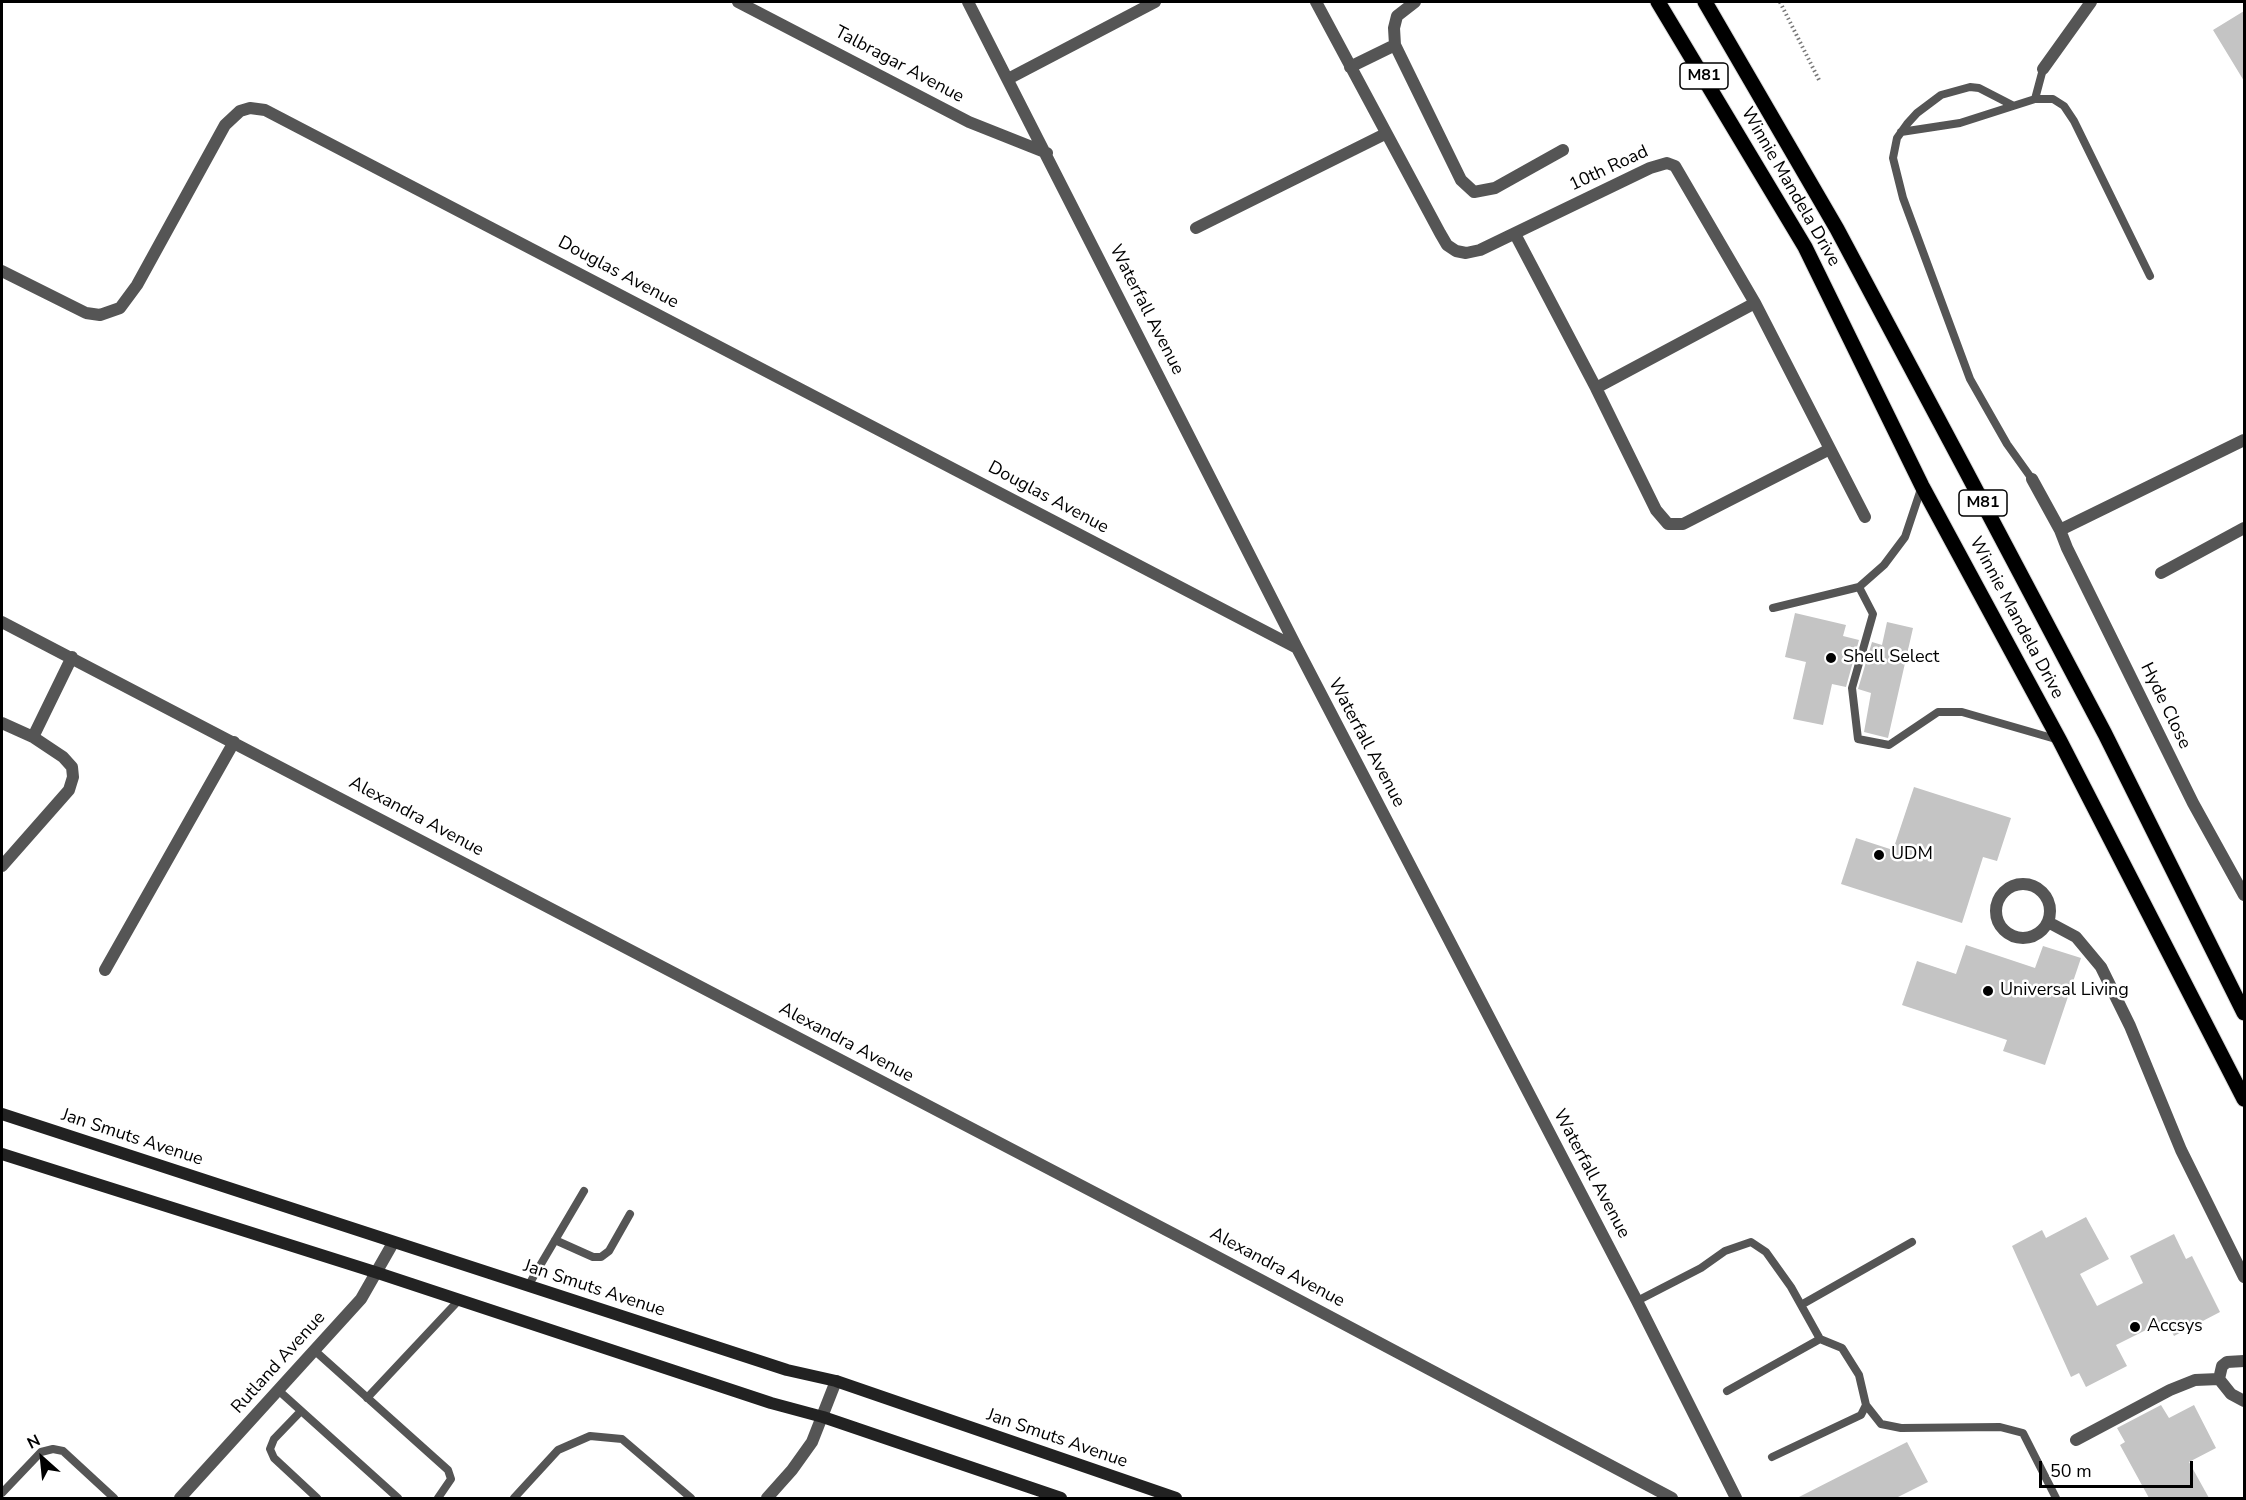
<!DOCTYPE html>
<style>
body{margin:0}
#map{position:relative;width:2246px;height:1500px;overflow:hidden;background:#fff;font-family:"Nunito Sans",sans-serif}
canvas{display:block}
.frame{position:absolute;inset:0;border:3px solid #000;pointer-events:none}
.north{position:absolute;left:12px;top:1428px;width:60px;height:60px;-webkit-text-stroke:4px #fff;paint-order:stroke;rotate:333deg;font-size:16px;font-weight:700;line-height:24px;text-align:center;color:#000}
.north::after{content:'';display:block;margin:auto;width:21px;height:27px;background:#000;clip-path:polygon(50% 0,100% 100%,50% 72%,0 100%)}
.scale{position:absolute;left:2039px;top:1461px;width:154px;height:27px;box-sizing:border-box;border:3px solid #000;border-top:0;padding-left:8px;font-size:18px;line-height:21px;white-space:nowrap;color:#000;-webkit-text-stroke:4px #fff;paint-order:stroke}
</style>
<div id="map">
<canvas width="2246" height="1500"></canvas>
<div class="frame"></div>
<div class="north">N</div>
<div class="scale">50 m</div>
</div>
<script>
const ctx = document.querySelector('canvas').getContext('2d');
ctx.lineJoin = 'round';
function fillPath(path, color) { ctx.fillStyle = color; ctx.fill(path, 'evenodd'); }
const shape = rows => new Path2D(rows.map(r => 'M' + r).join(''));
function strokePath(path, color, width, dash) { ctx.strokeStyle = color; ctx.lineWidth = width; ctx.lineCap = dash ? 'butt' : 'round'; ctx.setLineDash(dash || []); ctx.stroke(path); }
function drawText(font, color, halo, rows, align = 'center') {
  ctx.font = font + ' "Nunito Sans",sans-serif'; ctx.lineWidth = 5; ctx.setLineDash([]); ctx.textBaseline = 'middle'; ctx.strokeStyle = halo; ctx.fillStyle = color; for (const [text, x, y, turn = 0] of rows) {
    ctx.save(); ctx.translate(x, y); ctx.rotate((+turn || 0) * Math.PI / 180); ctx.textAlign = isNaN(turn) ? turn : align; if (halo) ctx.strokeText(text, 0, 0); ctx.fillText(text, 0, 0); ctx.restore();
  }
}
fillPath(shape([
 [2244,11,2244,81,2213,30],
 [1795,613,1846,625,1843,636,1859,640,1846,687,1832,684,1823,725,1793,719,1806,662,1785,657],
 [1887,622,1913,628,1888,738,1864,732,1871,693,1858,689,1872,642,1882,645],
 [1914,787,2011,818,1997,861,1983,857,1962,923,1841,884,1856,838,1893,850],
 [1966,945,2035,968,2043,946,2081,958,2045,1065,2003,1051,2007,1040,1902,1005,1917,961,1956,974],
 [2086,1217,2109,1259,2080,1274,2097,1306,2143,1283,2130,1256,2174,1234,2186,1259,2192,1256,2220,1312,2174,1336,2166,1320,2116,1345,2127,1366,2086,1387,2079,1373,2071,1377,2012,1246,2042,1230,2046,1238],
 [2161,1405,2169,1418,2194,1405,2216,1448,2189,1462,2209,1498,2149,1498,2120,1445,2125,1442,2117,1428],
 [1907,1442,1928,1482,1896,1498,1797,1498]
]), '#c4c4c4');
const primary = shape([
 [1658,2,1805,247,1922,486,2060,741,2244,1099],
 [1705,2,1837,229,1967,473,2105,734,2244,1013]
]);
strokePath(primary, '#dbdbdb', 17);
strokePath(shape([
 [1780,2,1819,80]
]), '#777', 4, [1.5, 3]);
strokePath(shape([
 [2035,99,2053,99,2064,106,2074,121,2150,276],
 [2012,105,1979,88,1970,87,1941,95,1917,113,1907,124,1897,138,1893,158,1903,198,1970,379,2007,444,2032,479],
 [1901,132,1960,123,2035,99,2043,69],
 [1922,486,1905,537,1884,565,1859,587,1873,614,1852,688,1858,739,1889,745,1938,712,1962,712,2059,740],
 [1773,608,1859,587],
 [555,1240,593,1257,601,1257,609,1251,630,1214],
 [528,1286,584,1191],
 [1637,1301,1701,1268,1725,1251,1751,1242,1766,1252,1791,1287,1820,1339,1842,1348,1859,1375,1866,1405,1861,1415,1772,1457],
 [1801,1305,1912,1242],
 [314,1350,448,1470,451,1479,438,1498],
 [278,1390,398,1498],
 [1727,1391,1820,1339],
 [367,1398,459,1300],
 [1866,1405,1881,1424,1901,1428,2000,1427,2023,1433,2056,1498],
 [301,1411,274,1439,270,1449,274,1458,317,1498],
 [2,1493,41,1452,53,1449,63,1451,114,1498],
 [514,1498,558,1450,590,1436,622,1439,691,1498]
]), '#555', 8);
strokePath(shape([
 [738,2,969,122,1047,153],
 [968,2,1297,648,1637,1301,1736,1498],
 [1316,2,1440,233,1447,245,1456,251,1466,253,1480,250,1650,168,1667,163,1675,166,1755,303,1865,517],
 [1395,45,1461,180,1474,192,1495,188,1563,150],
 [1350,67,1395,45,1394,28,1397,16,1415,2],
 [2043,69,2091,2],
 [1008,79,1155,2],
 [1196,228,1385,134],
 [1515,234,1596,388,1656,510,1668,524,1683,524,1830,449],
 [2,271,86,313,100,315,120,308,137,285,225,125,240,111,250,108,265,110,1297,648],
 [1596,388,1755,303],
 [2032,479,2060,530,2067,548,2193,803,2244,895],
 [2060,530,2244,440],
 [2161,573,2244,528],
 [2,622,1193,1244,1672,1498],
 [2,723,33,737,63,757,72,767,73,777,69,790,2,866],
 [33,737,72,657],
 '1996 911a27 27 0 1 1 54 0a27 27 0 1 1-54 0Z',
 [2048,922,2076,937,2101,967,2130,1026,2181,1150,2244,1277],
 [105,970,234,742],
 [2244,1361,2227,1362,2222,1366,2219,1379,2231,1394,2244,1401],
 [2076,1440,2170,1390,2195,1380,2219,1379],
 [180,1498,361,1299,393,1243],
 [767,1498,792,1470,812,1442,836,1381]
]), '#555', 12);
strokePath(shape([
 [2,1114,787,1370,836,1381,1176,1498],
 [2,1154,378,1273,771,1403,823,1417,1061,1498]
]), '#222', 12);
strokePath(primary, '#000', 15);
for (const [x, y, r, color] of [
 [1831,658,6,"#000"],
 [1879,855,6,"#000"],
 [1988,991,6,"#000"],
 [2135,1327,6,"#000"]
]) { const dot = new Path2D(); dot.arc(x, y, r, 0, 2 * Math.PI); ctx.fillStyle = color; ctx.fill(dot); strokePath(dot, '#fff', 2); }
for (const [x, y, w] of [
 [1704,76,48],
 [1983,503,48]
]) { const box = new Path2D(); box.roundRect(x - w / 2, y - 13, w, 26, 4.5); ctx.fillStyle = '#fff'; ctx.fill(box); strokePath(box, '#000', 1.5); }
drawText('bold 16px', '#000', null, [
 ["M81",1704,76],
 ["M81",1983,503]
]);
drawText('18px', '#000', '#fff', [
 ["Talbragar Avenue",899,65,28],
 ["10th Road",1609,169,-25],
 ["Winnie Mandela Drive",1790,187,60],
 ["Douglas Avenue",618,273,28],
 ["Waterfall Avenue",1146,310,63],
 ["Douglas Avenue",1048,498,28],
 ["Winnie Mandela Drive",2016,618,62],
 ["Hyde Close",2165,706,64],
 ["Waterfall Avenue",1366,743,62],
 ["Alexandra Avenue",416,817,28],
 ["Alexandra Avenue",846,1043,28],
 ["Jan Smuts Avenue",132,1138,18],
 ["Waterfall Avenue",1591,1174,62],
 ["Alexandra Avenue",1277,1268,28],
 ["Jan Smuts Avenue",594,1289,18],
 ["Rutland Avenue",279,1363,-48],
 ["Jan Smuts Avenue",1057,1439,19]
]);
drawText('18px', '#000', '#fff', [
 ["Shell Select",1843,658],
 ["UDM",1891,855],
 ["Universal Living",2000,991],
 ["Accsys",2147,1327]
], 'left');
</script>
